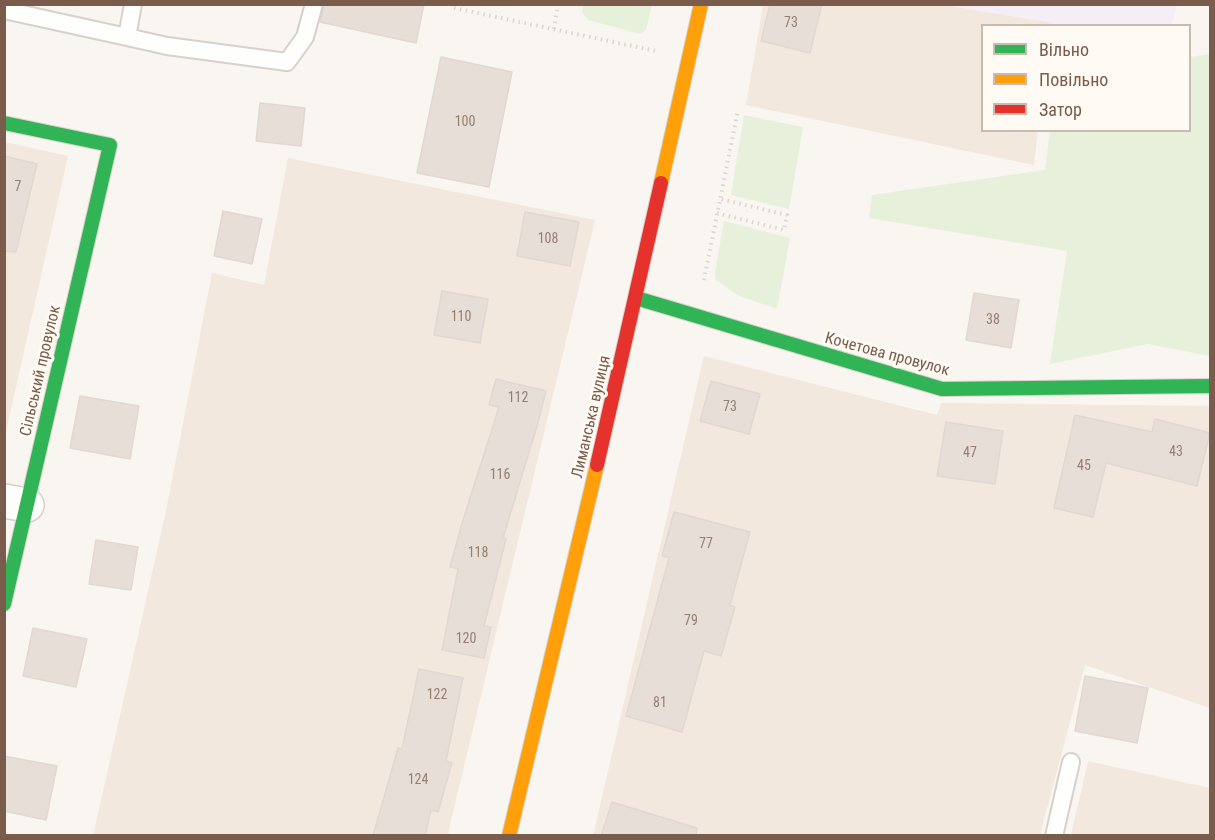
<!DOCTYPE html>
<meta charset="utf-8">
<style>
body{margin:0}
#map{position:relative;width:1215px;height:840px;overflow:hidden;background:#f9f5f0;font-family:"Roboto Condensed",sans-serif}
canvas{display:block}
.frame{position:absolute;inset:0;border:6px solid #7a5c4d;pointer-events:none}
.legend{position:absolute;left:981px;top:24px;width:210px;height:108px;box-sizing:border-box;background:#fffaf3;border:2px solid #cabbb1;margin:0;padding:8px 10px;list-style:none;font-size:18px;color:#7a5c4d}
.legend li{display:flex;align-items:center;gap:12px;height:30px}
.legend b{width:30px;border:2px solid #cabbb1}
</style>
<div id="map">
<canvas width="1215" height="840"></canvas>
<div class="frame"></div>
<ul class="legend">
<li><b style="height:8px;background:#30b455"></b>Вільно</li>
<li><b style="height:8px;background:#ff9f0a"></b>Повільно</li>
<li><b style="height:8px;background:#e5322d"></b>Затор</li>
</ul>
</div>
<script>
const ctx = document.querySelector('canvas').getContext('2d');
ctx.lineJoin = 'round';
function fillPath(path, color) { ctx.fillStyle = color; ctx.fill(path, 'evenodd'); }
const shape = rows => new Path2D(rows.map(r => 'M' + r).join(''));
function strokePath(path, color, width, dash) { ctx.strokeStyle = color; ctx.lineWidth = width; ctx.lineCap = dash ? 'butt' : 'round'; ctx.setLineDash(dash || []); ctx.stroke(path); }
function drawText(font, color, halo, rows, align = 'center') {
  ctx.font = font + ' "Roboto Condensed",sans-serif'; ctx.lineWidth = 6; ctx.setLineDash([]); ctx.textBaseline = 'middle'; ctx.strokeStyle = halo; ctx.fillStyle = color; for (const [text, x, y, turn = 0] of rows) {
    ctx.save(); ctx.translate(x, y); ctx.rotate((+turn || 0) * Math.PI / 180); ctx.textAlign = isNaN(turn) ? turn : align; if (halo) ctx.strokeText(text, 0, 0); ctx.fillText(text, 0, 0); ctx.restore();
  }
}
fillPath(shape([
 [763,5,944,5,1052,22,1051,25,982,26,982,130,1038,131,1034,165,746,105],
 [5,142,68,156,5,436],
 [288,158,595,220,449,829,448,835,93,836,167,506,212,273,264,285],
 [704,356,937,415,941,403,1210,406,1210,708,1085,665,1040,835,593,836],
 [1088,761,1210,788,1210,835,1071,835]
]), '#f2e8de');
fillPath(shape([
 [944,5,1177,4,1177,5,1172,25,1071,26]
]), '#f6eef6');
fillPath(shape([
 [583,5,584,4,652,5,646,30,640,34,588,20,582,12],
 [1210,54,1210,356,1148,344,1050,364,1067,251,869,218,872,195,1045,170,1050,131,1190,130,1190,57],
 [744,115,803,127,789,209,731,195],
 [724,221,790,238,777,309,739,296,716,280,715,272]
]), '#e7f0db');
const building = shape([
 [324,4,424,4,416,43,320,22,324,4],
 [770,4,822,4,810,53,761,41,770,4],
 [441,57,512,72,489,187,417,173,441,57],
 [260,103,305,108,301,146,256,141,260,103],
 [4,156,37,164,16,252,4,251,4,156],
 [223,211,262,219,252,264,214,256,223,211],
 [525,212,579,222,570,266,517,256,525,212],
 [442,291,488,299,480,343,434,335,442,291],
 [974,293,1019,300,1011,348,966,340,974,293],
 [496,379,546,391,537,426,503,538,506,539,484,626,491,627,484,658,442,650,458,569,450,567,463,520,499,407,489,405,496,379],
 [711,381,760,394,749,434,700,421,711,381],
 [80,396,139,406,130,459,70,448,80,396],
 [1075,415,1152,432,1155,419,1210,433,1197,486,1106,463,1093,517,1054,508,1075,415],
 [946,422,1003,431,995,484,937,476,946,422],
 [674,512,750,532,730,605,735,607,721,656,704,651,682,732,626,716,669,558,662,556,674,512],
 [96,540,138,547,131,590,89,584,96,540],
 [33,628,87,639,76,687,23,676,33,628],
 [419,669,463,678,446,761,452,763,438,812,431,810,425,836,373,836,398,748,402,749,419,669],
 [1085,676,1148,688,1137,743,1075,731,1085,676],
 [4,756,57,766,46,820,4,811,4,756],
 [612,802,697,828,696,836,601,836,612,802]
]);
fillPath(building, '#e6ded7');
strokePath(building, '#e2d8d2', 1.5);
const lane = shape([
 [4,10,127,37,133,4],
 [127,37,167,46,287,62,305,37,314,4],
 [1054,836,1071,762]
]);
const street = shape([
 [4,501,27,505]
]);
const fast = shape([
 [4,123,110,145,4,604],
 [636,298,942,389,1210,386]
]);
const slow = shape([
 [661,183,701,4],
 [509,836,597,465]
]);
const jam = shape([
 [597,465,661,183]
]);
strokePath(lane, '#d7d1cb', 20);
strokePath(street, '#d7d1cb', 36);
strokePath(fast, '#d9d2cb', 16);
strokePath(slow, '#d9d2cb', 16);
strokePath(jam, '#d9d2cb', 16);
strokePath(shape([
 [454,8,656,51],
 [554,29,558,4],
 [717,213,784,230,787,215,720,199],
 [704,280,738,110]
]), '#dcd5d0', 4, [1.5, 4.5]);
strokePath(lane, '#fefefd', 16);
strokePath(street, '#fefefd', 33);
strokePath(fast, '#30b455', 14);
strokePath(slow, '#ff9f0a', 14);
strokePath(jam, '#e5322d', 14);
drawText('14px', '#977e72', null, [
 ["73",791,23],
 ["100",465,122],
 ["7",18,187],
 ["108",548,239],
 ["110",461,317],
 ["38",993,320],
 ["112",518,398],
 ["73",730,407],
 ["43",1176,452],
 ["47",970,453],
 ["45",1084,466],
 ["116",500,475],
 ["77",706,544],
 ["118",478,553],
 ["79",691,621],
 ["120",466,639],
 ["122",437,695],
 ["81",660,703],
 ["124",418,780]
]);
drawText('16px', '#7a5c4d', '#fffaf3', [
 ["Кочетова провулок",887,355,15],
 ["Сільський провулок",41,371,-77],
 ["Лиманська вулиця",592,417,-77]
]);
</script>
